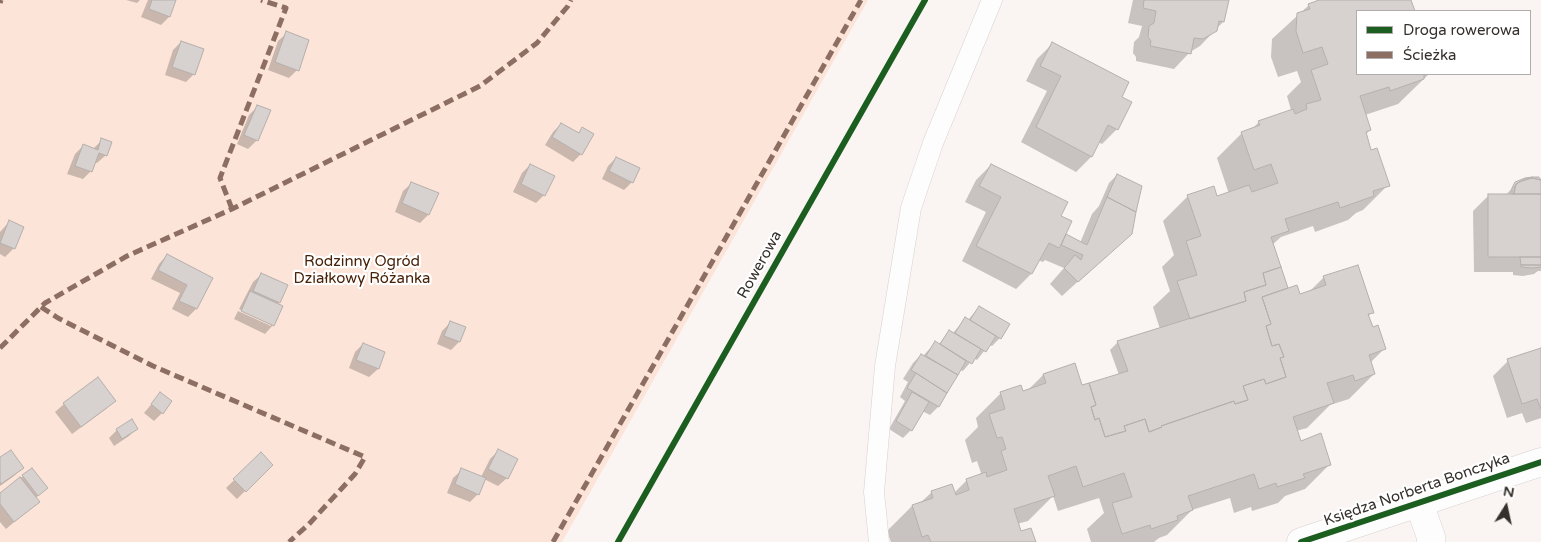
<!DOCTYPE html>
<meta charset="utf-8">
<style>
body{margin:0}
#map{position:relative;width:1541px;height:542px;overflow:hidden;background:#faf4f2;font-family:"Varela Round",sans-serif}
canvas{display:block}
.legend{position:absolute;left:1356px;top:10px;width:175px;height:65px;box-sizing:border-box;background:#fff;border:1px solid #afacab;margin:0;padding:6px 9px;list-style:none;font-size:15px;color:#36302c}
.legend li{display:flex;align-items:center;gap:10px;height:25px}
.legend b{width:25px;border:1px solid #afacab}
.north{position:absolute;left:1481px;top:482px;width:50px;height:50px;-webkit-text-stroke:4px #fff;paint-order:stroke;rotate:10deg;font-size:14px;font-weight:700;line-height:20px;text-align:center;color:#36302c}
.north::after{content:'';display:block;margin:auto;width:18px;height:22px;background:#36302c;clip-path:polygon(50% 0,100% 100%,50% 72%,0 100%)}
</style>
<div id="map">
<canvas width="1541" height="542"></canvas>
<ul class="legend">
<li><b style="height:6px;background:#1b5e20"></b>Droga rowerowa</li>
<li><b style="height:6px;background:#8d6e63"></b>Ścieżka</li>
</ul>
<div class="north">N</div>
</div>
<script>
const ctx = document.querySelector('canvas').getContext('2d');
ctx.lineJoin = 'round';
function fillPath(path, color) { ctx.fillStyle = color; ctx.fill(path, 'evenodd'); }
const shape = rows => new Path2D(rows.map(r => 'M' + r).join(''));
function strokePath(path, color, width, dash) { ctx.strokeStyle = color; ctx.lineWidth = width; ctx.lineCap = dash ? 'butt' : 'round'; ctx.setLineDash(dash || []); ctx.stroke(path); }
function drawText(font, color, halo, rows, align = 'center') {
  ctx.font = font + ' "Varela Round",sans-serif'; ctx.lineWidth = 4.5; ctx.setLineDash([]); ctx.textBaseline = 'middle'; ctx.strokeStyle = halo; ctx.fillStyle = color; for (const [text, x, y, turn = 0] of rows) {
    ctx.save(); ctx.translate(x, y); ctx.rotate((+turn || 0) * Math.PI / 180); ctx.textAlign = isNaN(turn) ? turn : align; if (halo) ctx.strokeText(text, 0, 0); ctx.fillText(text, 0, 0); ctx.restore();
  }
}
fillPath(shape([
 [0,0,868,0,562,542,0,542]
]), '#fce4d8');
fillPath(shape([
 [126,0,140,0,137,3],
 [148,0,175,0,169,17,161,25,141,17],
 [1133,0,1227,0,1223,22,1200,46,1190,52,1174,69,1136,61,1136,57,1133,53,1134,42,1139,37,1142,26,1128,23],
 [1323,0,1409,0,1413,11,1357,11,1357,74,1429,74,1398,104,1365,115,1370,130,1365,135,1370,152,1388,185,1363,210,1356,213,1348,220,1315,232,1313,226,1281,237,1272,245,1286,288,1283,291,1299,295,1309,292,1324,277,1372,312,1368,317,1372,329,1384,349,1370,363,1374,374,1349,399,1330,405,1307,428,1296,431,1300,442,1330,464,1305,489,1285,496,1278,503,1252,511,1251,507,1234,513,1230,498,1192,510,1167,535,1159,538,1154,542,1091,542,1087,529,1104,513,1099,498,1058,511,1053,496,1028,521,1017,524,1020,532,1034,542,891,542,887,531,912,506,920,503,932,492,954,493,967,480,977,477,981,473,977,461,972,463,965,440,978,427,976,418,1001,393,1022,392,1028,390,1043,375,1082,387,1119,375,1110,350,1118,342,1160,329,1153,307,1170,291,1162,267,1174,255,1163,221,1188,196,1217,198,1229,194,1217,158,1242,133,1251,130,1259,122,1291,110,1287,96,1301,82,1297,71,1278,77,1271,57,1272,39,1309,5],
 [287,33,297,70,289,78,268,70,278,41],
 [181,42,194,74,186,82,165,75,173,50],
 [1052,44,1117,129,1102,144,1098,142,1091,157,1076,172,1021,142,1047,91,1026,81,1037,59],
 [258,106,269,111,257,140,248,149,237,144,249,115],
 [561,124,577,134,582,129,581,154,573,162,545,145,553,132],
 [102,140,106,155,97,163,94,162,91,171,83,179,67,174,75,154,83,146,93,149],
 [616,158,632,182,624,190,602,179,608,166],
 [530,165,544,195,536,203,513,192,522,173],
 [991,165,1060,217,1064,235,1080,243,1092,214,1099,206,1109,183,1117,175,1130,234,1062,296,1050,284,1064,268,1045,260,1043,262,1038,260,1031,274,1016,289,962,261,986,212,965,202,976,180],
 [1525,179,1541,180,1541,271,1538,271,1534,274,1523,276,1513,275,1513,272,1474,272,1473,211,1488,196,1506,195,1517,182],
 [412,183,437,194,428,215,420,223,395,212,403,191],
 [9,222,14,248,5,257,0,254,0,232],
 [167,255,212,278,196,309,188,317,172,309,180,293,151,279,159,264],
 [262,274,279,302,276,305,281,307,273,325,265,334,234,319,238,311,271,326,271,324,239,309,253,282],
 [979,307,1000,338,992,346,989,345,977,360,974,358,963,371,960,370,938,407,930,415,922,411,911,430,903,438,889,429,905,401,900,397,908,382,903,379,913,363,921,355,923,356,935,343,938,345,950,331,953,333,965,319,968,320],
 [450,323,465,328,459,342,451,350,437,344,442,331],
 [363,344,384,353,378,369,369,377,349,368,355,352],
 [1541,350,1541,418,1526,423,1522,413,1507,418,1493,376,1508,361],
 [98,379,114,401,106,409,72,434,55,412,64,404],
 [160,394,162,413,154,421,144,413],
 [137,428,129,436,114,446,109,438,117,430],
 [498,451,507,478,498,486,484,479,478,494,470,502,447,493,453,478,462,470,481,477,490,459],
 [261,454,271,465,237,499,226,488],
 [0,459,22,468,14,476,0,486],
 [23,476,38,496,35,498,38,502,6,529,0,522,0,494]
]), '#0003');
const building = shape([
 [152,0,176,0,170,17,149,9,152,0],
 [1144,0,1229,0,1224,22,1219,21,1217,31,1203,39,1194,38,1191,54,1150,46,1151,41,1148,37,1149,26,1154,23,1156,11,1143,8,1144,0],
 [1319,0,1411,0,1415,11,1357,11,1357,74,1424,74,1424,79,1390,91,1389,87,1360,96,1371,130,1366,132,1371,150,1377,148,1390,186,1373,191,1374,196,1340,208,1338,202,1285,219,1289,231,1271,237,1281,267,1263,273,1266,285,1244,292,1246,301,1190,319,1177,281,1197,275,1186,241,1201,236,1187,195,1214,186,1217,196,1249,185,1252,192,1278,183,1271,164,1254,170,1241,132,1260,125,1258,121,1293,109,1295,114,1307,109,1306,104,1321,100,1311,70,1328,64,1322,47,1303,53,1296,31,1297,13,1310,9,1308,4,1319,0],
 [286,31,309,40,299,71,275,62,286,31],
 [181,41,204,49,195,75,172,67,181,41],
 [1052,42,1129,82,1122,97,1132,102,1118,130,1108,125,1092,157,1036,127,1061,76,1040,66,1052,42],
 [257,105,271,110,258,141,244,135,257,105],
 [561,123,579,133,582,127,594,134,582,155,552,137,561,123],
 [101,138,112,142,107,156,99,153,92,172,75,166,83,144,98,150,101,138],
 [616,157,640,168,633,183,609,171,616,157],
 [530,164,555,176,545,196,521,184,530,164],
 [991,164,1068,202,1061,216,1072,221,1061,245,1059,248,1049,243,1032,274,976,246,1001,197,979,186,991,164],
 [1117,174,1142,186,1136,212,1107,197,1117,174],
 [1532,177,1539,177,1541,180,1532,178,1519,182,1514,187,1514,194,1512,194,1512,188,1515,182,1525,178,1532,177],
 [1532,178,1541,180,1541,194,1514,194,1516,184,1525,179,1532,178],
 [411,182,439,193,429,215,402,203,411,182],
 [1488,194,1541,194,1541,257,1488,257,1488,194],
 [1107,197,1136,212,1132,234,1078,282,1064,268,1075,255,1081,260,1083,255,1061,245,1066,234,1087,245,1107,197],
 [9,220,24,227,15,249,0,243,9,220],
 [167,254,213,278,197,309,179,301,187,285,158,270,167,254],
 [1520,257,1541,257,1541,265,1521,265,1520,257],
 [1358,265,1374,313,1368,314,1373,327,1378,325,1386,349,1369,355,1375,374,1355,381,1353,375,1327,383,1334,403,1293,417,1301,441,1321,433,1331,465,1303,474,1305,478,1277,487,1276,483,1259,489,1254,474,1188,496,1193,510,1177,516,1178,520,1151,529,1150,525,1122,534,1112,503,1132,497,1124,473,1083,487,1076,466,1048,476,1055,496,1014,509,1021,531,1031,528,1036,542,931,542,928,535,922,537,912,505,933,498,931,491,952,484,956,495,969,490,966,479,986,472,987,477,1007,470,1001,451,1006,449,1002,437,997,438,989,414,1005,409,1000,392,1021,385,1023,391,1046,383,1043,374,1075,363,1082,385,1089,383,1096,405,1091,407,1095,420,1099,418,1105,437,1126,431,1124,426,1145,419,1149,432,1162,427,1161,426,1234,401,1235,404,1248,400,1243,386,1264,379,1266,384,1286,377,1280,358,1284,357,1279,344,1272,346,1266,326,1271,324,1262,297,1297,285,1300,294,1326,285,1323,276,1358,265],
 [1521,265,1541,265,1541,267,1532,268,1521,267,1521,265],
 [1281,267,1288,288,1262,297,1271,324,1266,326,1272,346,1279,344,1284,357,1280,358,1286,377,1266,384,1264,379,1243,386,1248,400,1235,404,1234,401,1161,426,1162,427,1149,432,1145,419,1124,426,1126,431,1105,437,1099,418,1095,420,1091,407,1096,405,1089,383,1128,371,1117,341,1246,301,1244,292,1266,285,1263,273,1281,267],
 [261,273,288,285,280,303,253,291,261,273],
 [250,291,283,306,274,326,241,311,250,291],
 [979,306,1010,324,1001,339,970,320,979,306],
 [965,317,996,336,986,352,955,333,965,317],
 [450,321,466,327,460,342,444,336,450,321],
 [949,330,981,349,972,364,940,344,949,330],
 [935,341,966,361,958,375,926,356,935,341],
 [363,343,385,352,379,369,356,360,363,343],
 [1541,348,1541,409,1537,399,1522,404,1507,359,1541,348],
 [921,354,958,375,947,393,911,370,921,354],
 [916,373,947,393,939,407,907,388,916,373],
 [98,377,116,401,81,427,63,403,98,377],
 [160,392,172,401,163,414,151,404,160,392],
 [912,392,929,402,912,431,896,421,912,392],
 [132,419,138,429,122,439,116,429,132,419],
 [498,449,518,459,508,479,488,469,498,449],
 [11,450,24,468,1,484,0,482,0,457,11,450],
 [261,452,273,465,246,492,233,479,261,452],
 [32,468,48,488,38,496,22,475,32,468],
 [461,468,486,478,479,495,455,484,461,468],
 [20,477,40,502,14,522,0,504,0,493,20,477]
]);
fillPath(building, '#d7d1cf');
strokePath(building, '#b6b0ad', 1);
const lane = shape([
 [879,542,874,492,885,366,911,208,933,143,992,0]
]);
const street = shape([
 [1419,503,1431,537,1431,542],
 [1301,542,1541,462]
]);
strokePath(lane, '#d7d1cf', 21);
strokePath(street, '#d7d1cf', 29);
strokePath(lane, '#fefdfd', 20);
strokePath(street, '#fefdfd', 28);
strokePath(shape([
 [0,3,1,0],
 [232,209,220,178,286,8,261,0],
 [41,307,58,318,153,366,365,457,355,474,309,524,289,542],
 [0,348,45,303,127,256,232,209,480,86,537,43,568,6,571,0],
 [553,542,861,0]
]), '#8d6e63', 5, [10, 5]);
strokePath(shape([
 [618,542,925,0],
 [1301,542,1541,462]
]), '#1b5e20', 6);
drawText('15px', '#482107', '#fff', [
 ["Rodzinny Ogród",362,262],
 ["Działkowy Różanka",362,279]
]);
drawText('15px', '#36302c', '#fff', [
 ["Rowerowa",760,265,-61],
 ["Księdza Norberta Bonczyka",1417,490,-19]
]);
</script>
